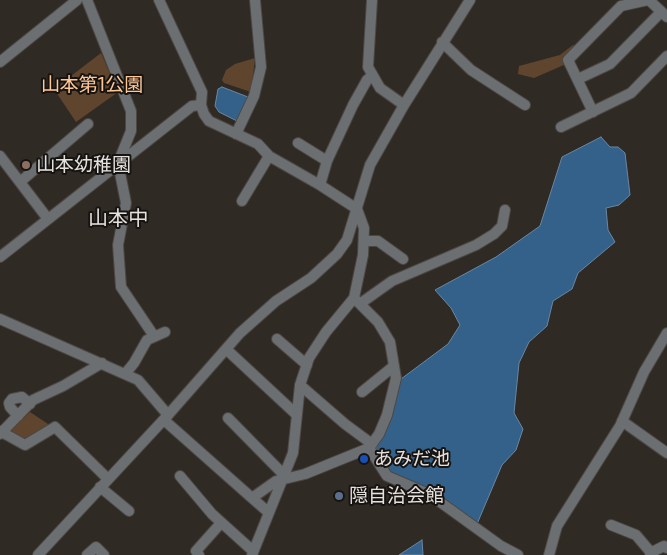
<!DOCTYPE html>
<meta charset="utf-8">
<style>
body{margin:0}
canvas{display:block;background:#302a25}
</style>
<canvas width="667" height="555"></canvas>
<script>
const ctx = document.querySelector('canvas').getContext('2d');
ctx.lineJoin = 'round';
function fillPath(path, color) { ctx.fillStyle = color; ctx.fill(path, 'evenodd'); }
const shape = rows => new Path2D(rows.map(r => 'M' + r).join(''));
function strokePath(path, color, width, dash) { ctx.strokeStyle = color; ctx.lineWidth = width; ctx.lineCap = dash ? 'butt' : 'round'; ctx.setLineDash(dash || []); ctx.stroke(path); }
function drawText(font, color, halo, rows, align = 'center') {
  ctx.font = font + ' "Exo 2","Noto Sans JP",sans-serif'; ctx.lineWidth = 4; ctx.setLineDash([]); ctx.textBaseline = 'middle'; ctx.strokeStyle = halo; ctx.fillStyle = color; for (const [text, x, y, turn = 0] of rows) {
    ctx.save(); ctx.translate(x, y); ctx.rotate((+turn || 0) * Math.PI / 180); ctx.textAlign = isNaN(turn) ? turn : align; if (halo) ctx.strokeText(text, 0, 0); ctx.fillText(text, 0, 0); ctx.restore();
  }
}
fillPath(shape([
 [573,45,576,47,566,64,534,78,518,74,519,66,560,55],
 [101,53,118,92,76,122,54,89],
 [255,58,251,92,224,83,222,80,226,70,235,64],
 [30,412,51,426,25,441,10,431]
]), '#5f452d');
const water = shape([
 [222,87,248,97,237,121,219,112,215,106,218,89,222,87],
 [601,137,610,147,618,147,625,153,630,195,619,205,606,208,608,230,615,242,578,273,572,289,553,301,547,326,529,342,519,363,514,413,523,429,516,450,502,465,477,524,390,475,376,449,401,379,448,344,460,325,451,308,435,290,496,257,540,226,562,157,601,137],
 [422,540,423,555,399,555,422,540]
]);
fillPath(water, '#346189');
strokePath(water, '#6987a2', 1);
const minor = shape([
 [87,0,131,111,131,131,118,163,126,203,118,245,121,287,154,336],
 [159,0,202,92,201,105,204,114,209,121,258,144,269,156,320,185,357,209,364,228,363,255,354,298,326,332,309,358,300,385,293,453,252,555],
 [372,0,368,67,380,88,404,105],
 [649,0,667,17],
 [442,42,471,70,525,105],
 [0,62,77,0],
 [578,79,610,64,661,12],
 [593,112,568,60,621,6,648,0],
 [561,127,631,93,667,56],
 [236,134,254,96,261,67,255,0],
 [298,143,327,161],
 [0,156,48,219],
 [20,182,88,124],
 [320,185,327,161,353,105,367,80,372,76],
 [242,201,269,156],
 [364,241,378,241,403,259],
 [0,257,192,106,201,105],
 [356,300,378,322,390,342,396,378,387,415,379,434,369,448],
 [361,303,392,281,476,245,494,234,502,226,505,210],
 [0,319,138,380,168,415],
 [277,339,307,365],
 [226,349,297,415],
 [125,374,134,363,147,340,165,332],
 [300,385,345,424,372,444],
 [362,392,394,366],
 [18,416,10,407,9,403,12,399,22,397,30,404],
 [228,418,285,476],
 [164,420,252,498,276,481,305,474,369,448,387,476,429,494,501,546,518,555],
 [622,421,667,453],
 [0,431,25,445,55,427,108,479],
 [0,434,33,400,63,386,102,363],
 [180,476,212,514,253,551],
 [100,487,129,511],
 [252,498,268,512],
 [611,525,636,535,653,555],
 [650,553,664,546,667,548],
 [38,555,168,415,240,333,276,301,311,278,337,254,347,240,370,165,404,105,470,0],
 [87,555,96,547,104,555],
 [199,555,196,551,221,523],
 [549,555,557,526,620,426,644,372,667,333]
]);
strokePath(minor, '#4d4743', 12);
strokePath(minor, '#6b6f71', 10);
for (const [x, y, r, color] of [
 [26,165,5,"#8d6e63"],
 [364,459,5,"#1a4fb4"],
 [339,496,5,"#5c6f8a"]
]) { const dot = new Path2D(); dot.arc(x, y, r, 0, 2 * Math.PI); ctx.fillStyle = color; ctx.fill(dot); strokePath(dot, '#161311', 2); }
drawText('19px', '#fec796', '#161311', [
 ["山本第1公園",92,85]
]);
drawText('19px', '#e5e1de', '#161311', [
 ["山本幼稚園",36,165],
 ["あみだ池",374,459],
 ["隠自治会館",349,496]
], 'left');
drawText('20px', '#e5e1de', '#161311', [
 ["山本中",118,218]
]);
</script>
